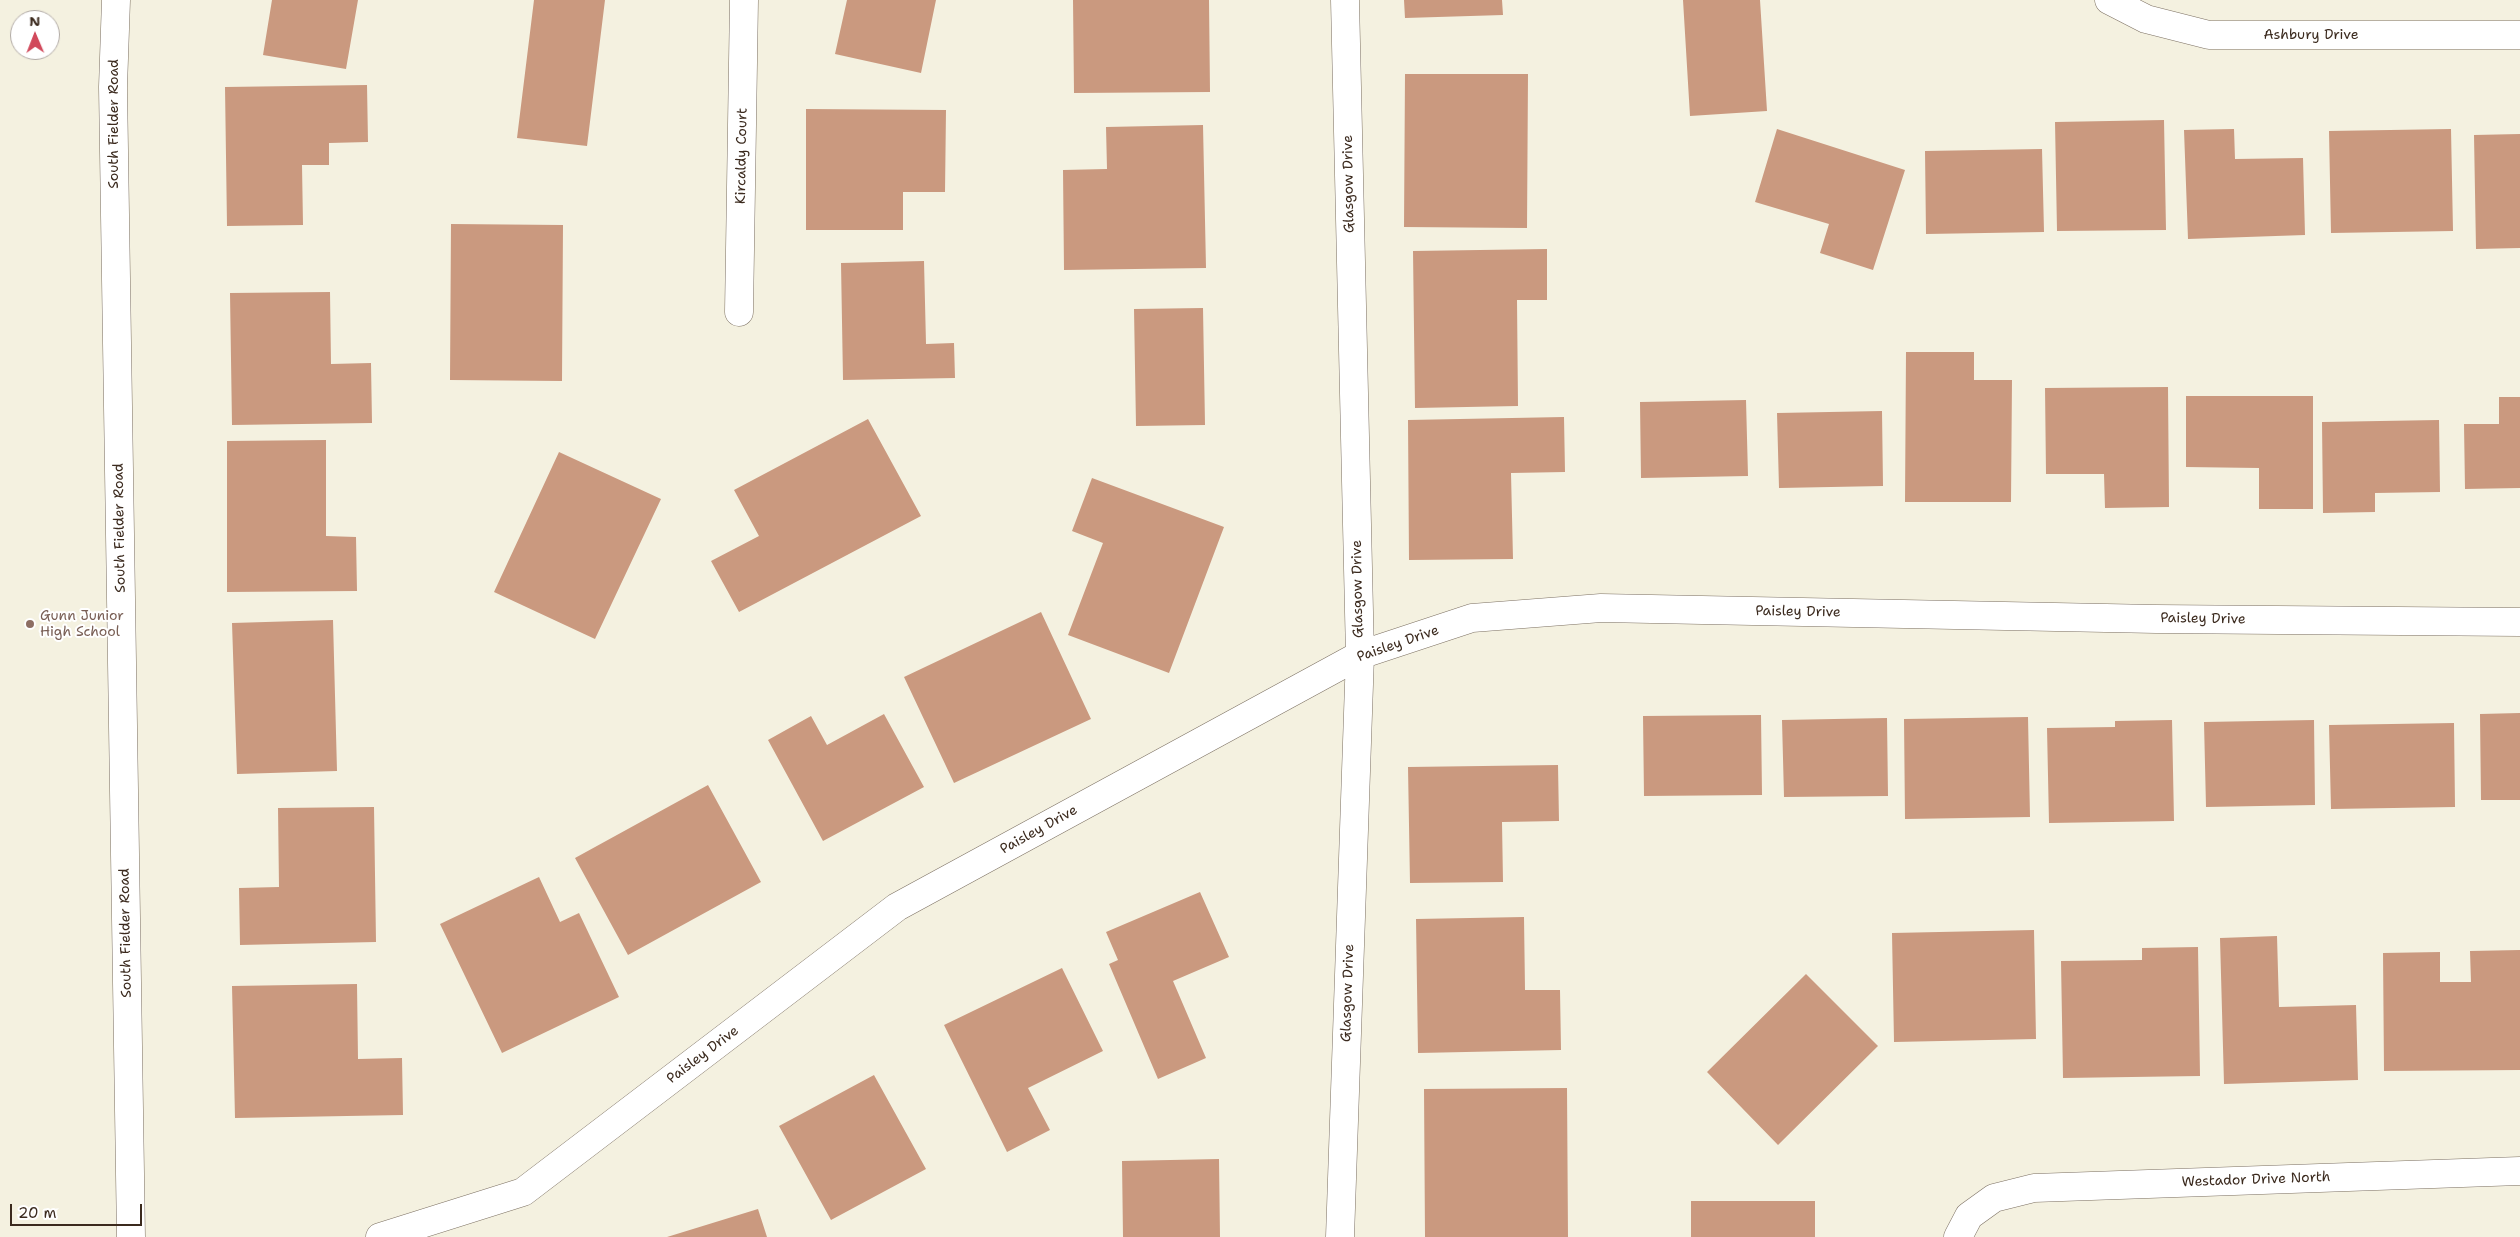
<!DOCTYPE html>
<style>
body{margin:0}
#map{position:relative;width:2520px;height:1237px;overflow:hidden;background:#f4f1e0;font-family:"Shantell Sans",sans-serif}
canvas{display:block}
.north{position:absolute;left:10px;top:10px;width:50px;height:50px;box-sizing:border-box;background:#fff;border:1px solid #b1aaa5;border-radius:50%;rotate:359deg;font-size:14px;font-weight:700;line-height:20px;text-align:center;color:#3b2a1e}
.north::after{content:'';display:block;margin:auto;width:18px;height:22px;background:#d1495b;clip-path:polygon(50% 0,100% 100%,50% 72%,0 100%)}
.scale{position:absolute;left:10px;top:1204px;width:132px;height:22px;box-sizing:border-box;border:2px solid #3b2a1e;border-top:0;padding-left:6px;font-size:15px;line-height:18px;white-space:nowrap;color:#3b2a1e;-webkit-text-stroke:4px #fff;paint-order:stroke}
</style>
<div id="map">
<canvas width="2520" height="1237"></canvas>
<div class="north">N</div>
<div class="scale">20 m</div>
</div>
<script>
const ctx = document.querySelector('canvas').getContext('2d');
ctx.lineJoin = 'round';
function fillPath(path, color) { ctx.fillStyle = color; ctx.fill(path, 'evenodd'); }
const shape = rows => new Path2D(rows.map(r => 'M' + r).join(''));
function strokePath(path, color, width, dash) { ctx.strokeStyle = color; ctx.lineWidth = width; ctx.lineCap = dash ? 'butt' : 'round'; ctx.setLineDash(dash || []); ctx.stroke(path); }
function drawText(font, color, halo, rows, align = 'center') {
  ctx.font = font + ' "Shantell Sans",sans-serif'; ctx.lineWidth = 4; ctx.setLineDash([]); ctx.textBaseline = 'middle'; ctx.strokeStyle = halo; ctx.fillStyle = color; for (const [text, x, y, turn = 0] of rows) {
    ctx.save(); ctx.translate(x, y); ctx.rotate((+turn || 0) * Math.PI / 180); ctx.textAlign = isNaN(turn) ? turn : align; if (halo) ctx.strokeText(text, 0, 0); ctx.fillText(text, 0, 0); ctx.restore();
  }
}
fillPath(shape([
 [272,0,358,0,346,69,263,55],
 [534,0,605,0,587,146,517,138],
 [847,0,936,0,921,73,835,54],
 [1073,0,1209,0,1210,92,1074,93],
 [1404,0,1502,0,1503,15,1405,18],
 [1683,0,1760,0,1767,111,1690,116],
 [1405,74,1528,74,1527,228,1404,227],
 [367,85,368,142,329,143,329,165,302,165,303,225,227,226,225,87],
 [806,109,946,110,945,192,903,192,903,230,806,230],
 [2164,120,2166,230,2057,231,2055,122],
 [1203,125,1206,268,1064,270,1063,170,1107,169,1106,127],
 [1777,129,1905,170,1873,270,1820,253,1829,224,1755,202],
 [2234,129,2235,159,2303,158,2305,235,2188,239,2184,130],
 [2451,129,2453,231,2331,233,2329,131],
 [2520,134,2520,248,2476,249,2474,135],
 [2042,149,2044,232,1926,234,1925,151],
 [451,224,563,225,562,381,450,380],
 [1547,249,1547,300,1517,300,1518,406,1415,408,1413,251],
 [924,261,926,344,954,343,955,378,843,380,841,263],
 [330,292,331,364,371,363,372,423,232,425,230,293],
 [1203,308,1205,425,1136,426,1134,309],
 [1906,352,1974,352,1974,380,2012,380,2011,502,1905,502],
 [2168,387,2169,507,2105,508,2104,474,2046,474,2045,388],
 [2186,396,2313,396,2313,509,2259,509,2259,468,2186,467],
 [2499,397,2520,397,2520,488,2465,489,2464,424,2499,424],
 [1746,400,1748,476,1641,478,1640,402],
 [1882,411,1883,486,1779,488,1777,413],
 [1564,417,1565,472,1511,473,1513,559,1409,560,1408,420],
 [868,419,921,516,739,612,711,561,759,536,734,490],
 [2439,420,2440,492,2375,493,2375,512,2323,513,2322,422],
 [326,440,326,536,356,537,357,591,227,592,227,441],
 [559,452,661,499,595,639,494,592],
 [1092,478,1224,527,1169,673,1068,635,1103,543,1072,531],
 [1041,612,1091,719,954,783,904,677],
 [333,620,337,771,237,774,232,623],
 [2520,713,2520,800,2481,800,2480,714],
 [884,714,924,787,823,841,768,740,811,716,827,745],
 [1761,715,1762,795,1644,796,1643,716],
 [2028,717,2030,817,1905,819,1904,719],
 [1887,718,1888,796,1784,797,1782,720],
 [2172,720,2174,821,2049,823,2047,728,2115,727,2115,721],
 [2314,720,2315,805,2206,807,2204,722],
 [2454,723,2455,807,2331,809,2329,725],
 [1558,765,1559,821,1502,822,1503,882,1410,883,1408,767],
 [708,785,761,882,628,955,575,858],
 [374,807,376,942,240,945,239,888,279,887,278,808],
 [539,877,560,922,579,913,619,997,502,1053,440,924],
 [1200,892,1229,957,1173,981,1206,1058,1158,1079,1109,964,1118,960,1106,932],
 [1524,917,1525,990,1560,990,1561,1050,1418,1053,1416,919],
 [2034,930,2036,1039,1894,1042,1892,933],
 [2277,936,2279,1007,2356,1005,2358,1080,2224,1084,2220,938],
 [2198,947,2200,1076,2063,1078,2061,961,2142,960,2142,948],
 [2520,950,2520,1070,2384,1071,2383,953,2440,952,2440,982,2471,982,2470,951],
 [1062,968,1103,1051,1028,1088,1050,1130,1007,1152,944,1025],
 [1806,974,1878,1046,1778,1145,1707,1072],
 [357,984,358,1059,402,1058,403,1115,235,1118,232,986],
 [874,1075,926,1169,831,1220,779,1126],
 [1567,1088,1568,1237,1425,1237,1424,1089],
 [1219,1159,1220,1237,1123,1237,1122,1161],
 [1691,1201,1815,1201,1815,1237,1691,1237],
 [758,1209,767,1237,667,1237]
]), '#ca997f');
const minor = shape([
 [2109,0,2146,19,2209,35,2520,35],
 [739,312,744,0],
 [380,1237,523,1192,897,907,1360,655,1472,618,1601,608,2156,619,2520,622],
 [1340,1237,1360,655,1345,0],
 [1958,1237,1969,1216,1994,1198,2034,1188,2520,1171]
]);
const tertiary = shape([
 [116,0,113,87,131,1237]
]);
strokePath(minor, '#7c7062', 29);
strokePath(tertiary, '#7c7062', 29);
strokePath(minor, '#fff', 28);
strokePath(tertiary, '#fff', 28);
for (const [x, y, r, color] of [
 [30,624,5,"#8d6e63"]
]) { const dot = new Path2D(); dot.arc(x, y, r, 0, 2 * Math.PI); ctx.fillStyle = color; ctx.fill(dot); strokePath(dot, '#fff', 2); }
drawText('14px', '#3b2a1e', '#fff', [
 ["Ashbury Drive",2311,35],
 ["South Fielder Road",114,124,-90],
 ["Kircaldy Court",742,156,-89],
 ["Glasgow Drive",1349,184,-91],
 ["South Fielder Road",120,528,-91],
 ["Glasgow Drive",1358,589,-91],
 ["Paisley Drive",1798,612,1],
 ["Paisley Drive",2203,619,1],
 ["Paisley Drive",1398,644,-19],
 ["Paisley Drive",1039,830,-29],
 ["South Fielder Road",126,933,-91],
 ["Glasgow Drive",1348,993,-88],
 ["Paisley Drive",703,1055,-37],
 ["Westador Drive North",2256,1180,-2]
]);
drawText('14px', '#785e54', '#fff', [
 ["Gunn Junior",40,616],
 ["High School",40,632]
], 'left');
</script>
